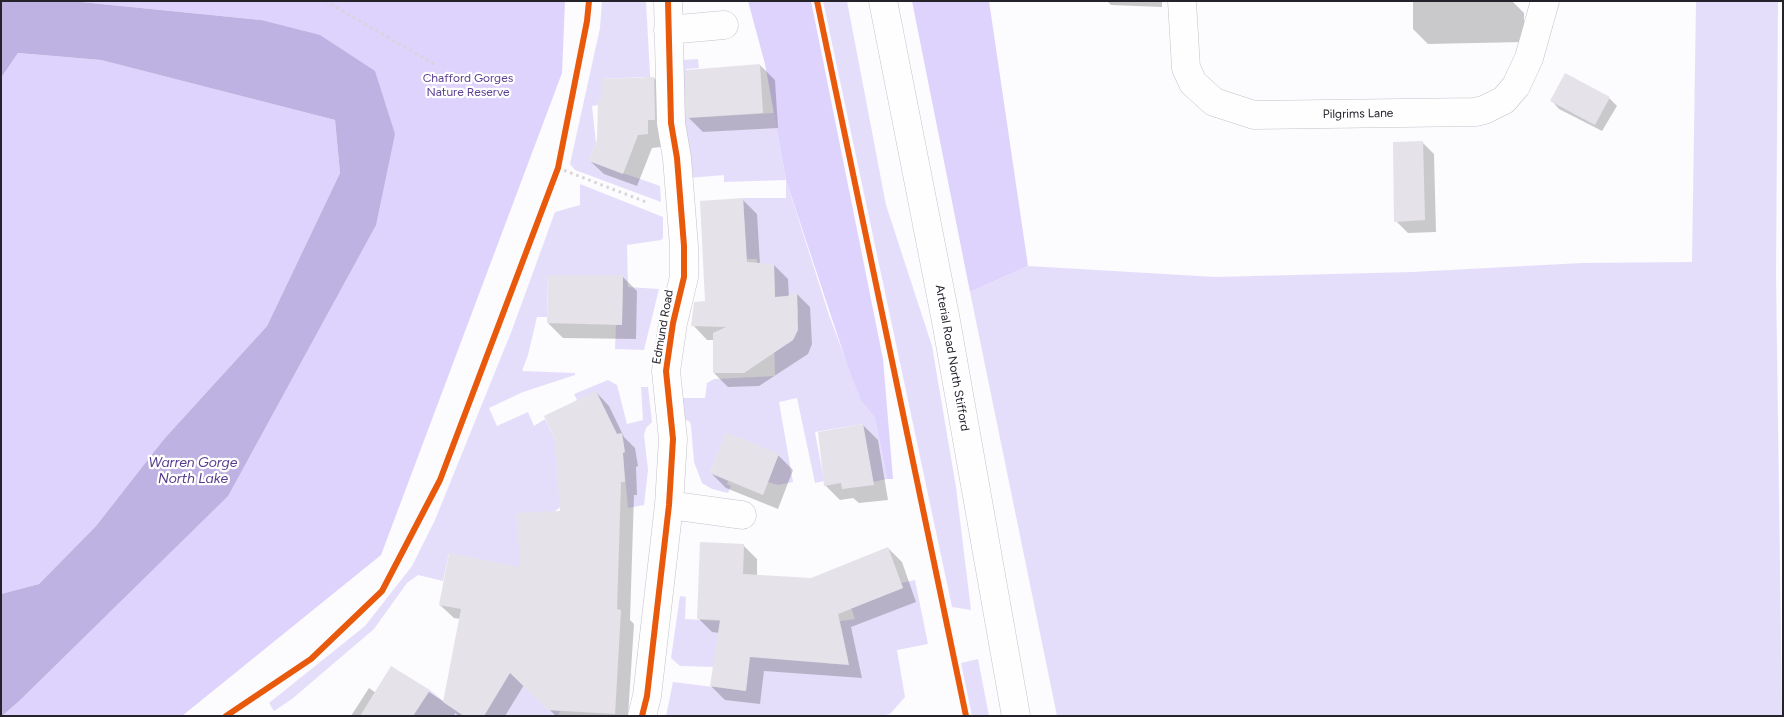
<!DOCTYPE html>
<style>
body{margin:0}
#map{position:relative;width:1784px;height:717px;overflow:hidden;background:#fcfbfe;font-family:Figtree,sans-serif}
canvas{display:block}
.frame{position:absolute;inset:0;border:2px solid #24222b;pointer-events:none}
</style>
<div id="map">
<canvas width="1784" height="717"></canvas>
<div class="frame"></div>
</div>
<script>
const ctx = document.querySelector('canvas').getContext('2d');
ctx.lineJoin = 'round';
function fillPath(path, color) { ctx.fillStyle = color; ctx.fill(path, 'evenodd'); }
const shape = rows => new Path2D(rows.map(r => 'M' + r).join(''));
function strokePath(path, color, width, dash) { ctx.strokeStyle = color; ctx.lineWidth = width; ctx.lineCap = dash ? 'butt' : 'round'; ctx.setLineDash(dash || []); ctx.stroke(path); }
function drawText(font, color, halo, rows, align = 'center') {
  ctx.font = font + ' Figtree,sans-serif'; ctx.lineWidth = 4.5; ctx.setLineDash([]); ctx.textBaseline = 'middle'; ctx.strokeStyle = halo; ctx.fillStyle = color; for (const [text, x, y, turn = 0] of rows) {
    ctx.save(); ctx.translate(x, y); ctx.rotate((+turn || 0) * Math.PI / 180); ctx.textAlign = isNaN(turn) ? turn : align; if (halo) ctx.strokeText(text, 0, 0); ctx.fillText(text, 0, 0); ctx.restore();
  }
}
fillPath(shape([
 [602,1,646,1,651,93,646,94,645,77,602,79,603,100,598,101,598,105,592,106,596,143,589,161,660,186,661,202,575,170,570,164,600,28],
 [823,1,847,1,886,205,932,346,956,487,971,610,952,607],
 [1696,1,1778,1,1776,274,1782,716,1057,716,970,292,1028,266,1215,277,1412,272,1582,263,1692,262],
 [698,59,699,68,686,69,689,118,774,113,786,180,829,315,861,401,875,418,887,479,873,482,863,424,815,432,824,481,815,483,797,398,779,402,793,482,778,485,768,482,726,433,710,473,728,481,727,484,731,486,728,493,712,489,702,483,694,462,691,426,690,422,681,417,679,398,705,398,707,383,714,379,775,376,774,344,787,344,793,340,796,329,760,316,804,315,798,315,797,296,775,297,774,264,757,264,757,259,747,259,746,255,743,198,786,198,786,180,724,182,724,175,689,178,682,138,683,60],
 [580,184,663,217,663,238,661,240,627,245,628,287,659,289,644,350,615,349,616,325,622,324,623,275,548,275,547,317,537,317,528,355,522,371,575,373,575,375,523,392,489,408,497,426,528,412,534,426,545,419,563,455,577,400,574,394,608,380,617,385,627,424,643,420,641,387,648,387,652,422,646,428,644,435,648,470,644,505,628,508,623,456,554,512,576,529,512,640,511,674,548,675,543,705,549,710,560,711,558,716,484,716,488,709,449,553,443,581,418,575,407,583,374,629,292,699,274,711,269,703,365,626,412,566,435,520,512,330,555,212,580,205],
 [915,580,928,644,897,650,905,697,890,714,880,716,666,716,673,682,746,691,713,667,680,666,671,658,680,596,686,597,685,619,821,627,830,664,848,660,840,621,855,619,851,608,903,588,901,583],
 [978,659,989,716,972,716,961,663],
 [430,690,448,705,464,716,413,716]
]), '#e5defb');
fillPath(shape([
 [71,1,565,1,562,73,381,555,182,716,2,716,17,703,395,134,261,20],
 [748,1,811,1,883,359,893,479,887,479,875,418,861,401,848,367,786,180,765,64],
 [912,1,989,1,1028,266,970,292],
 [18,53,101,60,335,120,340,173,267,326,164,439,96,526,39,584,1,594,1,78]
]), '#ded3fc');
fillPath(shape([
 [1,1,71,1,261,20,320,35,375,71,395,134,376,225,228,496,17,703,2,716,1,594,39,584,96,526,164,439,267,326,340,173,335,120,101,60,18,53,1,78]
]), '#beb2e2');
fillPath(shape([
 [1107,1,1162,1,1162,7,1111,5],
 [1413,1,1512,1,1524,13,1524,42,1428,44,1413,29],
 [760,65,775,80,778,128,703,132,688,117],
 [654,78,667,91,660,133,661,147,652,148,637,186,604,174,590,161,598,140],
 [1609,98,1617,106,1602,131,1559,109,1552,101],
 [1422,142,1434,154,1436,232,1408,233,1396,221],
 [743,200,757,214,760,264,774,265,788,279,789,297,796,293,810,307,812,344,808,354,759,386,728,387,714,373,714,340,707,340,693,325,707,302],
 [622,276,637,291,636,339,563,338,548,323],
 [596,392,609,406,624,437,635,448,638,466,636,467,637,495,634,495,630,620,634,624,628,716,556,716,524,685,505,716,459,716,455,713,454,716,351,716,369,688,376,693,392,667,444,702,460,619,454,618,440,605,521,569,561,512],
 [863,425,878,440,888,500,859,503,853,498,840,500,825,485],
 [778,455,793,470,778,509,726,488,711,473],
 [743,545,757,559,757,576,812,579,888,548,902,562,916,602,851,627,862,678,764,671,760,704,725,700,711,686,720,633,712,632,698,618]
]), '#0003');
fillPath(shape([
 [760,64,763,113,686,118,686,70],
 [1565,73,1610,97,1595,125,1550,101],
 [654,77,655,120,648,120,648,134,638,135,623,174,589,161,597,140,598,101,602,100,602,79],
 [1423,141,1425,220,1394,222,1393,142],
 [743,198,747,262,774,264,775,297,787,296,797,292,798,330,793,340,744,373,713,373,713,333,726,327,691,326,694,302,705,301,700,201],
 [548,275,623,275,622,325,547,323],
 [596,391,617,434,622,433,625,452,623,453,625,482,621,482,617,609,621,610,615,714,548,710,510,673,484,716,464,716,443,702,461,609,439,605,449,553,520,567,517,513,560,511,555,439,544,416],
 [863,424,874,485,842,489,841,483,824,486,818,432],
 [726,432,779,454,763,495,710,473],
 [700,542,744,544,743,574,811,578,888,547,903,588,838,614,849,665,750,657,746,691,710,686,720,620,697,619],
 [391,666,430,690,413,716,360,716]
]), '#e5e3e9');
const minor = shape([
 [1182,1,1186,68,1193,83,1214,102,1254,115,1475,112,1484,110,1504,100,1516,86,1529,58,1545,1],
 [668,30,724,25],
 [669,505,742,515],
 [642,716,647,696,669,505,673,439,666,371,673,323,684,277,684,246,677,158,671,123,668,1]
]);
const primary = shape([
 [883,1,946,321,1016,716]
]);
strokePath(minor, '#c4c2c8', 29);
strokePath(primary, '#c4c2c8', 29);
strokePath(shape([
 [325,1,434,64],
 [558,168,646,202]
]), '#d6d5d7', 3, [2.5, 4]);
strokePath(minor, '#fffeff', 28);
strokePath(primary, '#fffeff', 28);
strokePath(shape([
 [817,1,966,716],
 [226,716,311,659,382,591,440,480,558,168,587,21,589,1],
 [642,716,647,696,669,505,673,439,666,371,673,323,684,277,684,246,677,158,671,123,668,1]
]), '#e8590c', 6);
drawText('12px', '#5c4092', '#fff', [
 ["Chafford Gorges",468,78],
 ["Nature Reserve",468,92]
]);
drawText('12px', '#24222b', '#fff', [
 ["Pilgrims Lane",1358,114,-1],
 ["Edmund Road",663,327,-80],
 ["Arterial Road North Stifford",952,358,80]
]);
drawText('italic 14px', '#573c8d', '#fff', [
 ["Warren Gorge",193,463],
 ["North Lake",193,479]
]);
</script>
